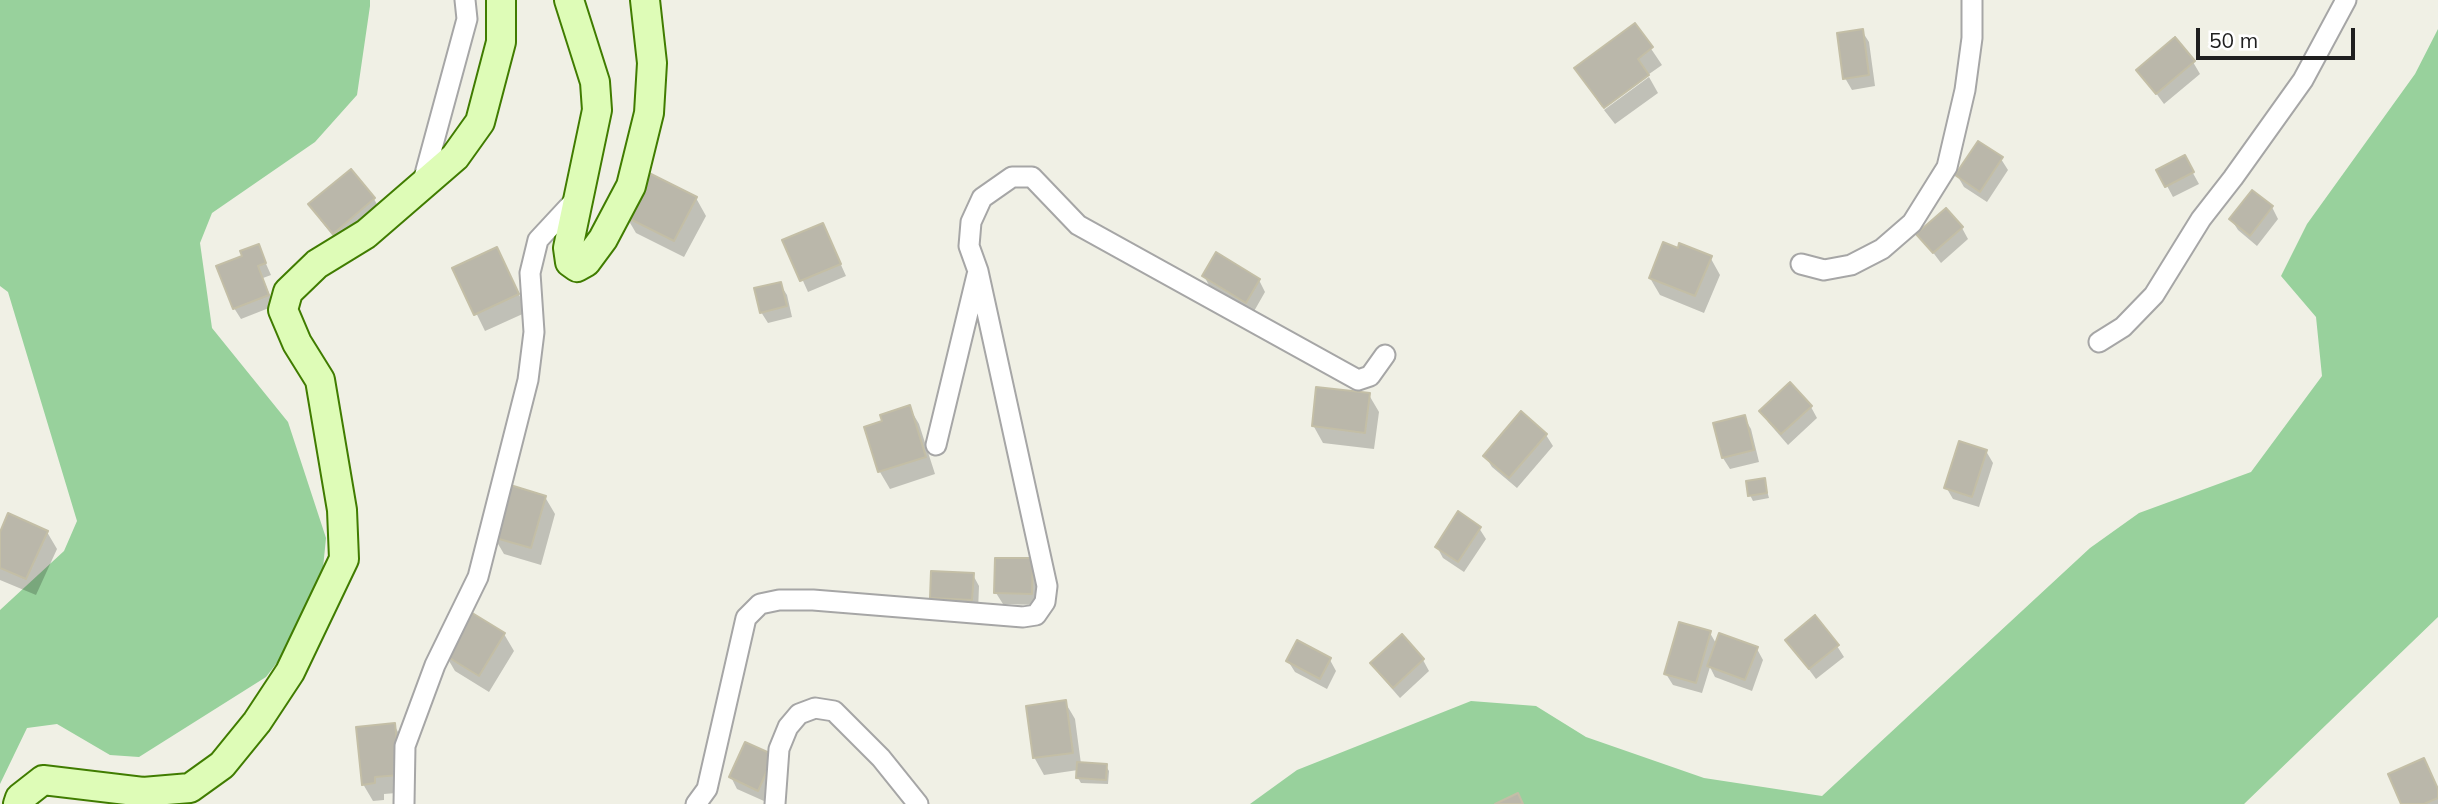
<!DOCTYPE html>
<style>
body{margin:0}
#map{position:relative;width:2438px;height:804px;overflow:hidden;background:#f0f0e5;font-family:Mulish,sans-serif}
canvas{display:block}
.scale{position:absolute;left:2196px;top:28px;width:159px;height:32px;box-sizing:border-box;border:4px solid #1f1f1f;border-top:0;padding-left:9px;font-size:21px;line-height:24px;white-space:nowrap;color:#1f1f1f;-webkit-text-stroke:5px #fff;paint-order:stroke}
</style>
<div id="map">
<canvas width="2438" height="804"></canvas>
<div class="scale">50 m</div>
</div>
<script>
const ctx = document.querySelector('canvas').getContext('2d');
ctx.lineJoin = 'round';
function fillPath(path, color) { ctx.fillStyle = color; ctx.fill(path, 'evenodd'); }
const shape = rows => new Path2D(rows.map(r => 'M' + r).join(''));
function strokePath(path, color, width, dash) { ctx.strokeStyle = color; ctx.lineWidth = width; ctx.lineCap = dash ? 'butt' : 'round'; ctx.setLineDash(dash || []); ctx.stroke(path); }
fillPath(shape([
 [0,0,370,0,370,6,357,95,315,142,212,213,200,243,212,328,288,422,326,538,319,608,266,677,139,757,110,755,57,724,27,728,0,784,0,610,64,551,77,521,8,292,0,286],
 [2438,29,2438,617,2244,804,1250,804,1297,770,1471,701,1536,706,1586,737,1704,778,1822,796,2090,548,2139,513,2251,472,2322,376,2316,317,2281,276,2307,224,2415,74]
]), '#98d19c');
fillPath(shape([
 [1635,25,1662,65,1602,107,1576,69],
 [1862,31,1869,42,1875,86,1852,90,1845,78],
 [2193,62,2200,74,2164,104,2139,70],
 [1649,77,1658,93,1615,124,1604,110],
 [2184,157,2199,184,2173,197,2159,171],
 [2001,159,2008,170,1987,202,1964,187,1957,175],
 [351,171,374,199,384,217,344,250,321,221,311,204],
 [696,198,706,216,684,257,636,233,626,216],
 [2272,207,2278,219,2257,246,2238,230,2231,219],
 [1962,228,1968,239,1941,263,1919,234],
 [828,236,846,276,808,292,785,241],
 [258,246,271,275,263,278,274,306,241,319,234,308,244,257],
 [1679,250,1710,257,1720,275,1704,313,1660,295,1650,278],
 [506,266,527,312,485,331,454,268],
 [1204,276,1259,280,1265,292,1253,313,1210,287],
 [780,284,787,295,792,317,768,323,761,312],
 [1369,395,1379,412,1374,449,1323,443,1313,425],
 [909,407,919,424,935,474,890,489,880,472,866,428,884,422],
 [1811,407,1817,418,1788,445,1768,422,1762,411],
 [1744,417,1751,429,1759,462,1730,469,1723,458],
 [1546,435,1553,446,1517,488,1492,467,1485,456],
 [1986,451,1993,463,1979,507,1953,499,1946,487],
 [1764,480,1769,498,1753,501,1750,495],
 [545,497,555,514,541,565,504,554,494,537],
 [1479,528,1486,539,1464,572,1443,558,1437,547],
 [47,532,57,549,36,595,0,580,0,537],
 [1032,560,1039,571,1038,605,1003,604,996,593],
 [973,575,979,586,978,611,938,609,931,598],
 [1710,633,1717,645,1757,649,1763,660,1752,691,1715,677,1710,667,1702,693,1673,685,1666,674],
 [504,634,514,651,489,692,455,671,445,654],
 [1787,640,1837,646,1844,657,1816,679],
 [1330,660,1336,671,1327,689,1295,672,1288,661],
 [1423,660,1429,671,1400,698,1379,674,1373,663],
 [1065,702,1075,719,1081,764,1106,766,1109,771,1108,784,1081,783,1078,778,1078,770,1044,775,1034,757],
 [394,725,404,742,409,792,384,794,384,800,373,801,363,784],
 [746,744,780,768,764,801,737,789,731,777],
 [2438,790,2438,804,2403,804]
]), '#0003');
const building = shape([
 [1635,23,1653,47,1638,59,1649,75,1604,108,1574,68,1635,23],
 [1863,29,1869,75,1843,79,1837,33,1863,29],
 [2175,37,2195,61,2156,94,2136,70,2175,37],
 [1978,141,2003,157,1980,192,1955,175,1978,141],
 [2185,155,2194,172,2165,187,2156,170,2185,155],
 [351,169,375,198,333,234,308,204,351,169],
 [647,172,697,197,674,241,624,216,647,172],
 [2252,190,2273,206,2250,236,2229,219,2252,190],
 [1946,208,1963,227,1933,253,1916,234,1946,208],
 [823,223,841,264,800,281,782,240,823,223],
 [1663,242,1678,248,1679,243,1712,256,1695,296,1649,278,1663,242],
 [259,244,266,263,258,266,269,295,233,309,216,266,242,256,240,251,259,244],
 [497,247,519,294,474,315,452,268,497,247],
 [1216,252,1260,279,1246,303,1202,276,1216,252],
 [781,282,787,306,760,313,754,288,781,282],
 [1790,382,1812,406,1781,434,1759,411,1790,382],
 [1316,387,1370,393,1365,433,1312,426,1316,387],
 [910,405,926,457,878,472,864,427,882,421,880,415,910,405],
 [1521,411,1547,434,1509,478,1483,456,1521,411],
 [1745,415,1754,450,1722,458,1713,423,1745,415],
 [1959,441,1987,450,1972,497,1944,488,1959,441],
 [1765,478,1767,493,1748,496,1746,481,1765,478],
 [507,484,546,496,531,548,492,537,507,484],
 [1458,511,1481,527,1458,562,1435,547,1458,511],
 [8,513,48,531,26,579,0,568,0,532,8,513],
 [995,558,1033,558,1032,594,994,593,995,558],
 [931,571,974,573,972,600,930,598,931,571],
 [469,611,505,633,479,676,443,654,469,611],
 [1815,615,1839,645,1809,669,1785,640,1815,615],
 [1679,622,1711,631,1696,683,1664,674,1679,622],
 [1719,633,1758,647,1745,680,1707,666,1719,633],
 [1402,634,1424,659,1393,688,1370,663,1402,634],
 [1297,640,1331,658,1320,679,1286,661,1297,640],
 [1066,700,1073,753,1033,758,1026,706,1066,700],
 [395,723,400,775,375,777,375,783,362,785,356,727,395,723],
 [745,742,774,755,758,791,729,777,745,742],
 [2424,758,2438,789,2438,798,2424,804,2401,804,2388,774,2424,758],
 [1077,762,1107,764,1106,780,1076,778,1077,762],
 [1518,793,1523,804,1495,804,1518,793]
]);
fillPath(building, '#bab7aa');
strokePath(building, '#c3bea6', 2);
const street = shape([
 [422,185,467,19,465,0],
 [1801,264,1824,270,1851,265,1882,249,1912,223,1947,167,1965,90,1972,38,1972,0],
 [2099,342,2123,327,2154,295,2201,219,2233,178,2303,80,2346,0],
 [936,445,977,275],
 [404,804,405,746,435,665,478,577,528,380,534,332,530,273,538,240,577,198],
 [696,804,707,789,746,618,760,604,779,600,813,600,1023,617,1036,615,1045,602,1047,586,978,271,969,246,971,222,982,198,1012,177,1032,177,1078,225,1358,380,1370,376,1385,355],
 [775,804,779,749,788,727,799,714,815,708,834,711,881,758,918,804]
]);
const secondary = shape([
 [569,0,595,82,597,110,568,248,570,262,577,267,586,262,603,239,631,186,649,113,652,63,645,0],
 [18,804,20,798,43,780,143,792,190,788,222,765,257,722,290,672,344,559,342,510,320,380,297,343,283,310,288,292,317,264,366,234,455,157,480,122,501,42,501,0]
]);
strokePath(street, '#a6a6a6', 23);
strokePath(secondary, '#407c00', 32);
strokePath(street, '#fff', 19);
strokePath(secondary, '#defcb7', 28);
</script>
